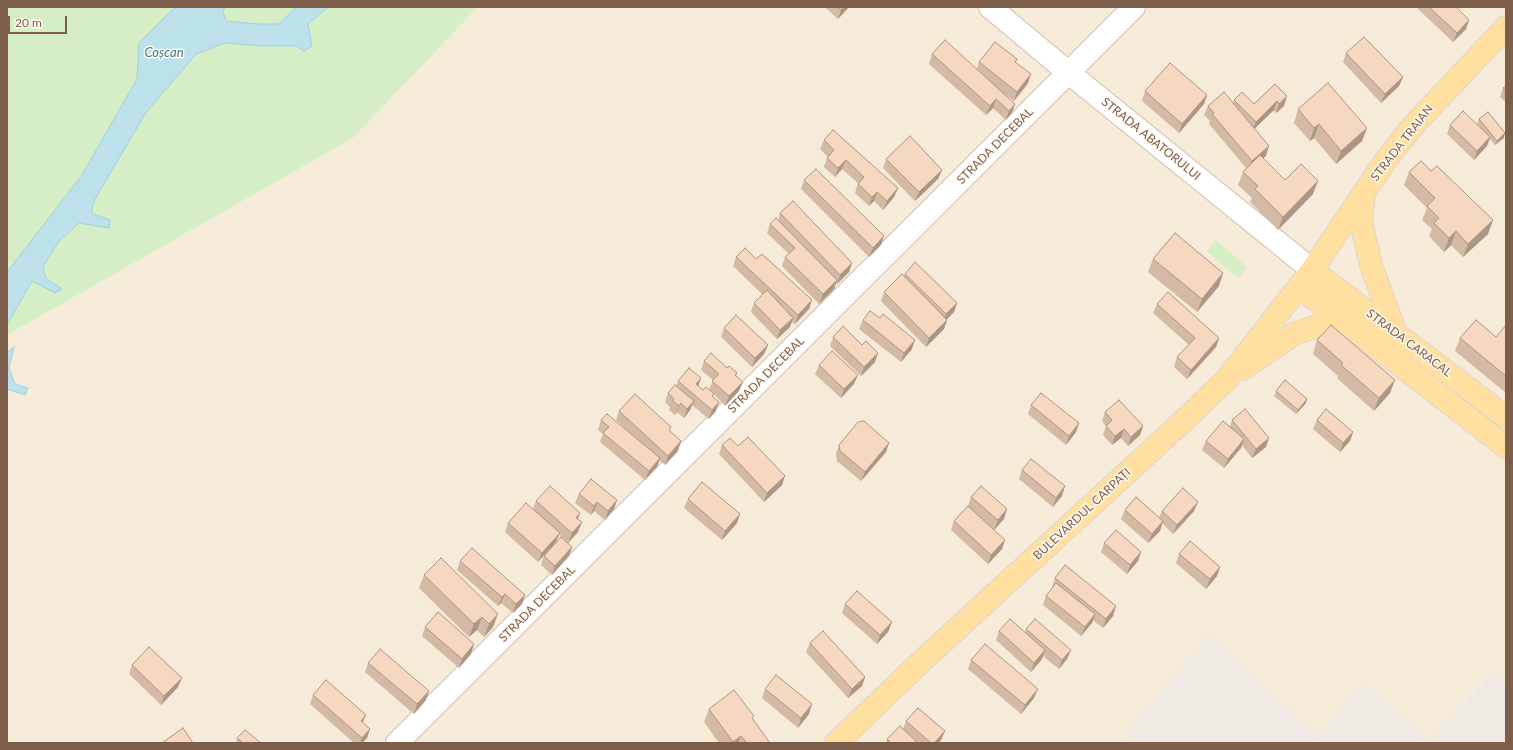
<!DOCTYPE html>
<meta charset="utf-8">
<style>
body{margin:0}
#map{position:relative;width:1513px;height:750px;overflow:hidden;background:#fef7ea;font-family:Lato,sans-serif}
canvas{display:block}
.frame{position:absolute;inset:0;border:8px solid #7c5e4a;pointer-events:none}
.scale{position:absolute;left:8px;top:16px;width:59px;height:18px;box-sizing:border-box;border:2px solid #7c5e4a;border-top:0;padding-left:5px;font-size:12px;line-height:14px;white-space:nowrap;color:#7c5e4a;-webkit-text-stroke:3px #fffaf2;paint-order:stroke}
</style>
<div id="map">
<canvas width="1513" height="750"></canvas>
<div class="frame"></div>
<div class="scale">20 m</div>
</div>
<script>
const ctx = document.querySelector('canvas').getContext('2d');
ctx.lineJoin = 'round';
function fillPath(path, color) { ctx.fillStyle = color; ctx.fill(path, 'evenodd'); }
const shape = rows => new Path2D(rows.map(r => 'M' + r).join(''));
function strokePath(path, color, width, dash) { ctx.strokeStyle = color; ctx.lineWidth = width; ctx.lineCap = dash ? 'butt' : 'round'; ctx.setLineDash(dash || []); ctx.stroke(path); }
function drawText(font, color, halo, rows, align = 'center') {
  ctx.font = font + ' Lato,sans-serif'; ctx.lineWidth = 3; ctx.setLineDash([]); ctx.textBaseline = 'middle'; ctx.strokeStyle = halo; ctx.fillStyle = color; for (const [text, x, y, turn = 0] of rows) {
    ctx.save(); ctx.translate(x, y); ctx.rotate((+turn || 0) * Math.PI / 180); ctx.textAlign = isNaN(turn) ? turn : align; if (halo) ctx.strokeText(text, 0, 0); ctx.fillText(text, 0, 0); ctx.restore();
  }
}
fillPath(shape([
 [478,7,1506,7,1506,682,1491,671,1428,740,1364,684,1318,737,1209,635,1120,743,7,743,7,335,353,138]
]), '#f6ead8');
fillPath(shape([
 [1209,634,1318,737,1364,684,1428,740,1492,671,1506,682,1506,743,1120,743]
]), '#efe9e3');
fillPath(shape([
 [7,7,478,7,353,138,7,335],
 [1216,240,1247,267,1238,278,1207,251]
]), '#d5eec6');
const water = shape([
 [177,7,225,7,223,12,226,21,258,24,279,24,296,7,328,7,308,24,312,46,304,51,297,46,260,46,225,43,196,54,145,114,95,199,91,213,110,220,109,228,79,223,59,241,43,267,46,278,62,289,55,293,32,281,7,325,7,272,82,175,137,79,139,43,172,10,177,7],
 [14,347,9,368,15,384,28,388,25,395,7,389,7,352,14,347]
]);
fillPath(water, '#bce1ea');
strokePath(water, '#a1d1dd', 1);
const minor = shape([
 [990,7,1069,73,1312,270],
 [397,743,1134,7]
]);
const major = shape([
 [1364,195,1361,222,1371,265,1396,334],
 [1312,270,1506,417],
 [1299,287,1506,447],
 [1242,369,1294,334,1317,326,1353,328],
 [836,743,924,659,1180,424,1226,380,1312,270,1386,160,1411,128,1506,27]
]);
strokePath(minor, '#d2bfae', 24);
strokePath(major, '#ddd5d0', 24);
strokePath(minor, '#fff', 22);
strokePath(major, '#ffe0a0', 22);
fillPath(shape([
 [826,7,849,7,838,19,826,8],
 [1416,7,1456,7,1469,20,1466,29,1453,42],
 [1346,53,1403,77,1399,86,1381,103,1343,62],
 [932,54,977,69,979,62,1017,59,1016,63,1028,83,1014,101,1002,92,1015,104,1012,113,1006,120,993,108,986,115,929,64],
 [1275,84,1284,106,1276,113,1274,110,1254,129,1266,156,1263,158,1285,180,1313,194,1278,230,1250,202,1252,198,1238,185,1243,172,1246,168,1209,124,1210,121,1204,115,1208,106,1233,103,1234,100,1254,104],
 [1506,85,1506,102,1500,97,1503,88],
 [1145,91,1207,95,1204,104,1179,133,1142,101],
 [1298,109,1367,128,1362,141,1336,164,1314,138,1310,141,1294,123],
 [1479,119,1504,138,1495,145,1490,139,1487,146,1474,160,1447,134,1450,125,1480,127,1477,124],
 [824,140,898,188,894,197,883,210,874,201,869,206,855,193,858,183,842,169,835,177,824,167,827,158,828,157,820,149],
 [886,159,942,170,938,179,915,201,883,168],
 [1409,172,1488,234,1463,257,1451,245,1444,252,1429,236,1432,229,1422,220,1427,208,1404,185],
 [804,180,881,245,869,257,801,189],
 [780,213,852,263,849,272,837,284,836,283,834,289,819,304,782,266,785,257,789,254,767,233,770,224,778,220],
 [736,257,809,309,795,324,792,322,790,327,777,339,751,312,754,303,763,295,733,266],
 [1153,259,1219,286,1197,312,1148,272],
 [905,274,957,303,954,312,947,319,944,329,926,347,881,301,884,292,904,275],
 [1157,304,1219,338,1216,347,1187,379,1174,367,1177,357,1189,345,1153,313],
 [863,320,912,349,901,362,859,329],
 [1506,325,1506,393,1455,351,1460,338,1496,337],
 [724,328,768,345,764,354,752,367,721,337],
 [833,337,875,362,861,376,830,346],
 [1317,340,1390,393,1374,411,1337,378,1338,376,1313,354],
 [704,361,727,368,737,373,736,376,743,382,739,391,725,406,714,394,713,397,716,411,709,419,692,405,690,410,684,418,677,412,675,415,669,410,670,407,665,402,668,393,676,386,678,381,701,378,698,386,703,390,709,390,713,380,701,370],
 [819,365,854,384,841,398,815,374],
 [1276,391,1306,403,1296,414,1274,396],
 [1031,405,1079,423,1076,432,1066,445,1028,414],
 [619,411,670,431,678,451,665,465,659,460,657,467,645,480,600,442,603,434,598,430,601,420,630,433,616,420],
 [1105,412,1143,426,1140,435,1128,446,1121,438,1112,445,1103,435,1106,426,1102,421],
 [1232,420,1266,447,1252,458,1242,445,1241,448,1224,468,1202,450,1206,441,1230,427],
 [1317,420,1353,432,1350,441,1340,452,1313,429],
 [722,445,782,485,764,502,719,454],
 [839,445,886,452,861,481,837,461,836,454],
 [1022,470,1062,496,1053,507,1019,479],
 [579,494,617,500,614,509,605,520,594,511,591,515,575,503],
 [971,497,1004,519,994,530,1002,549,988,564,951,530,954,521,968,506],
 [688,499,740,514,737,523,722,540,684,508],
 [536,501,578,519,578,532,568,543,559,534,556,542,538,562,505,532,508,523,533,509],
 [1125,510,1159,518,1162,511,1194,511,1173,534,1162,523,1160,531,1148,543,1121,519],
 [1104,543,1141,552,1138,561,1127,574,1101,552],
 [572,547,569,556,552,575,541,565,544,556],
 [1179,554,1220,567,1217,576,1206,589,1176,563],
 [441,558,493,627,484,637,477,630,469,637,419,588,424,575],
 [460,561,522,604,513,613,501,603,498,606,457,570],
 [1055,578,1116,606,1113,616,1103,628,1093,620,1092,623,1081,636,1043,605,1046,596,1053,587,1052,587],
 [845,604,892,622,888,632,877,644,842,613],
 [425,627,471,654,459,668,422,636],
 [1026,629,1071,650,1067,659,1059,669,1043,656,1042,659,1031,672,996,640,999,631,1025,632],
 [810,643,865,677,862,686,848,698,806,652],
 [971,660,1034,698,1021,714,968,669],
 [368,663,426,700,414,714,365,672],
 [132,665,178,687,161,705,129,674],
 [765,689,809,714,798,728,762,698],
 [313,695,363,723,370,729,367,738,362,743,354,743,310,704],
 [709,709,753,720,770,743,719,743,704,722],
 [906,721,941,740,939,743,886,743,887,739,903,729],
 [237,738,261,743,236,743]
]), '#d4b9a4');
fillPath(shape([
 [843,7,849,7,838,19,841,10],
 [1469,20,1466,29,1453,42,1457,33],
 [1031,74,1028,83,1014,101,1017,92],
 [1403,77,1399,86,1381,103,1385,94],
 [1207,95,1204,104,1179,133,1182,124],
 [1287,96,1284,106,1276,113,1279,104],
 [996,99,993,108,986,115,990,106],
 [1277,101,1274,110,1252,131,1256,122],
 [1015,104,1012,113,1006,120,1009,111],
 [1319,124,1314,138,1310,141,1314,128],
 [1367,128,1362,141,1336,164,1341,151],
 [1505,133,1504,138,1495,145,1497,141],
 [1490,137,1487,146,1474,160,1477,151],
 [1269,146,1266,156,1248,170,1252,161],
 [846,160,842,169,835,177,838,168],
 [942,170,938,179,915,201,919,192],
 [1318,181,1313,194,1278,230,1283,217],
 [898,188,894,197,883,210,887,201],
 [877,192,874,201,869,206,872,197],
 [1493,220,1488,234,1463,257,1468,244],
 [1456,231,1451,245,1444,252,1449,238],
 [884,236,881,245,869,257,873,248],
 [852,263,849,272,837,284,840,275],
 [1223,273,1219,286,1197,312,1202,299],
 [837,280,834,289,819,304,823,294],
 [812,300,809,309,795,324,798,315],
 [957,303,954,312,943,323,946,314],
 [793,318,790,327,777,339,780,330],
 [947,320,944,329,926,347,929,338],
 [1219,338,1216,347,1187,379,1191,370],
 [915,340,912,349,901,362,904,353],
 [768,345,764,354,752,367,755,358],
 [878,353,875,362,861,376,864,367],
 [858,375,854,384,841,398,844,389],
 [701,378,698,387,696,384],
 [1395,380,1390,393,1374,411,1379,398],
 [743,382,739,391,725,406,729,396],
 [1307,399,1306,403,1296,414,1298,410],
 [694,401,690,410,684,418,687,409],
 [719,402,716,411,709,419,712,410],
 [681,403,677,412,675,415,679,406],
 [1079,423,1076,432,1066,445,1069,436],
 [1143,426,1140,435,1128,446,1131,437],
 [1124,429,1121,438,1112,445,1115,436],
 [1353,432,1350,441,1340,452,1343,443],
 [1269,438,1266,447,1252,458,1256,449],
 [1244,439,1241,448,1224,468,1228,459],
 [681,441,678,451,665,465,668,456],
 [889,443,886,452,861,481,865,472],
 [660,458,657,467,645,480,649,471],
 [785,476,782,485,764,502,767,493],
 [1065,486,1062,496,1053,507,1056,498],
 [617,500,614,509,605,520,608,511],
 [597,502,594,511,591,515,594,506],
 [1198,502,1194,511,1173,534,1177,525],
 [1007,509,1004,519,994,530,998,520],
 [580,513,577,522,576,518],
 [740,514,737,523,722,540,725,531],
 [1163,521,1160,531,1148,543,1152,534],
 [582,522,578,532,568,543,572,533],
 [560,533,556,542,538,562,542,553],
 [1005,540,1002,549,988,564,991,555],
 [572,547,569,556,552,575,555,566],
 [1141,552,1138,561,1127,574,1130,565],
 [1220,567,1217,576,1206,589,1210,579],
 [505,594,501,603,498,606,502,597],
 [525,595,522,604,513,613,516,604],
 [1116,606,1113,616,1103,628,1106,619],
 [498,614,493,627,484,637,489,624],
 [1095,614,1092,623,1081,636,1085,627],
 [482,617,477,630,469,637,474,624],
 [892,622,888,632,877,644,880,635],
 [474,644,471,654,459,668,462,659],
 [1045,650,1042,659,1031,672,1034,663],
 [1071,650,1067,659,1059,669,1062,660],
 [865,677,862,686,848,698,852,689],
 [182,678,178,687,161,705,164,696],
 [1038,689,1034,698,1021,714,1025,705],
 [429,691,426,700,414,714,417,704],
 [812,704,809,714,798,728,801,718],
 [366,715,362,724,361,721],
 [370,729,367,738,362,743,360,743,362,738],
 [945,731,941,740,939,743,934,743],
 [741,736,738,743,733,743,733,742]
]), '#ac9686');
const building = shape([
 [838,7,843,7,841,10,838,7],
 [1429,7,1456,7,1469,20,1457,33,1429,7],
 [1364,37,1403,77,1385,94,1346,53,1364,37],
 [945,40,1015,104,1009,111,996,99,990,106,932,54,945,40],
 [995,42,1017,59,1015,62,1031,74,1017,92,979,62,995,42],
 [1170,63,1207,95,1182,124,1145,91,1170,63],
 [1328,83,1367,128,1341,151,1319,124,1314,128,1298,109,1328,83],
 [1275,84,1287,96,1279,104,1277,101,1256,122,1234,100,1242,92,1254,104,1275,84],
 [1506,85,1506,90,1503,88,1506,85],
 [1224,92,1269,146,1252,161,1212,114,1214,113,1208,106,1224,92],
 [1463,111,1490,137,1477,151,1450,125,1463,111],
 [1488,112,1505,133,1497,141,1479,119,1488,112],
 [833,130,898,188,887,201,877,192,872,197,858,184,864,177,846,160,838,168,827,158,834,150,824,140,833,130],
 [910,136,942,170,919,192,886,159,910,136],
 [1260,155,1285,180,1301,164,1318,181,1283,217,1255,189,1258,186,1243,172,1260,155],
 [1421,161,1431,171,1437,166,1493,220,1468,244,1456,231,1449,238,1434,223,1439,218,1427,206,1435,198,1409,172,1421,161],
 [816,169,884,236,873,248,804,180,816,169],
 [793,201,852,263,840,275,780,213,793,201],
 [776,218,837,280,823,294,785,257,795,248,770,224,776,218],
 [1175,233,1223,273,1202,299,1153,259,1175,233],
 [745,248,756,259,762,254,812,300,798,315,736,257,745,248],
 [915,262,957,303,946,314,905,274,915,262],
 [902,274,947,320,929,338,884,292,902,274],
 [767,290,793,318,780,330,754,303,767,290],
 [1168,292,1219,338,1191,370,1177,357,1195,338,1157,304,1168,292],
 [870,311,880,318,883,314,915,340,904,353,863,320,870,311],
 [736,315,768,345,755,358,724,328,736,315],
 [1476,320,1496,337,1506,325,1506,376,1460,338,1476,320],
 [1331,325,1395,380,1379,398,1341,365,1343,363,1317,340,1331,325],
 [843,326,862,345,866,341,878,353,864,367,833,337,843,326],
 [832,351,858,375,844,389,819,365,832,351],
 [711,353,727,368,729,366,737,373,735,375,743,382,729,396,712,381,719,374,704,361,711,353],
 [689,368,701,378,696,384,703,390,706,387,714,394,712,396,719,402,712,410,678,381,689,368],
 [1285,380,1307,399,1298,410,1276,391,1285,380],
 [675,385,694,401,687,409,681,403,679,406,673,401,674,399,668,393,675,385],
 [1041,393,1079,423,1069,436,1031,405,1041,393],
 [635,394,671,427,669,430,681,441,668,456,619,411,635,394],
 [1119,400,1143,426,1131,437,1124,429,1115,436,1106,426,1112,420,1105,412,1119,400],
 [1245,409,1269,438,1256,449,1232,420,1245,409],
 [1326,409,1353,432,1343,443,1317,420,1326,409],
 [607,414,660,458,649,471,603,433,609,427,601,420,607,414],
 [864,421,889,443,865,472,840,451,839,445,858,422,864,421],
 [1223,421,1244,439,1228,459,1206,441,1223,421],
 [748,437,785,476,767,493,722,445,730,438,738,446,748,437],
 [1031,459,1065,486,1056,498,1022,470,1031,459],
 [591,479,617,500,608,511,597,502,594,506,579,494,591,479],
 [702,482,740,514,725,531,688,499,702,482],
 [550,486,580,513,576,518,582,522,572,533,536,501,550,486],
 [981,486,1007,509,998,520,971,497,981,486],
 [1183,488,1198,502,1177,525,1162,511,1183,488],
 [1136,497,1163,521,1152,534,1125,510,1136,497],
 [526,503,560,533,542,553,508,523,526,503],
 [968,506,1005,540,991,555,954,521,968,506],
 [1116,530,1141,552,1130,565,1104,543,1116,530],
 [561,537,572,547,555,566,544,556,561,537],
 [1190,541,1220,567,1210,579,1179,554,1190,541],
 [472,548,525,595,516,604,505,594,502,597,460,561,472,548],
 [441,558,498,614,489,624,482,617,474,624,424,575,441,558],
 [1065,565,1116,606,1106,619,1055,578,1065,565],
 [1056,583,1095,614,1085,627,1046,596,1056,583],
 [857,591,892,622,880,635,845,604,857,591],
 [438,612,474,644,462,659,425,627,438,612],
 [1010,619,1045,650,1034,663,999,631,1010,619],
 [1035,619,1071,650,1062,660,1026,629,1035,619],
 [823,631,865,677,852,689,810,643,823,631],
 [985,644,1038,689,1025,705,971,660,985,644],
 [149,647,182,678,164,696,132,665,149,647],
 [380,649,429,691,417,704,368,663,380,649],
 [776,675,812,704,801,718,765,689,776,675],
 [326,680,366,715,361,721,370,729,362,738,313,695,326,680],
 [734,690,754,716,752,718,770,743,747,743,741,736,733,742,709,709,734,690],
 [918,708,945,731,934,743,931,743,906,721,918,708],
 [900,726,918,743,891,743,887,739,900,726],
 [183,728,193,743,162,743,183,728],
 [245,730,261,743,241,743,242,742,237,738,245,730]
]);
fillPath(building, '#f6d7bf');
strokePath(building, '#ac9686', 1);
drawText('12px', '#7c5e4a', '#fffaf2', [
 ["STRADA ABATORULUI",1151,139,39],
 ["STRADA TRAIAN",1402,143,-52],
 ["STRADA DECEBAL",995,146,-45],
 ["STRADA CARACAL",1409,343,37],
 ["STRADA DECEBAL",766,375,-45],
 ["BULEVARDUL CARPAȚI",1082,514,-43],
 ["STRADA DECEBAL",537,604,-45]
]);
drawText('italic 13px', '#3f7a89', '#fffaf2', [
 ["Coșcan",164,53]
]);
</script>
